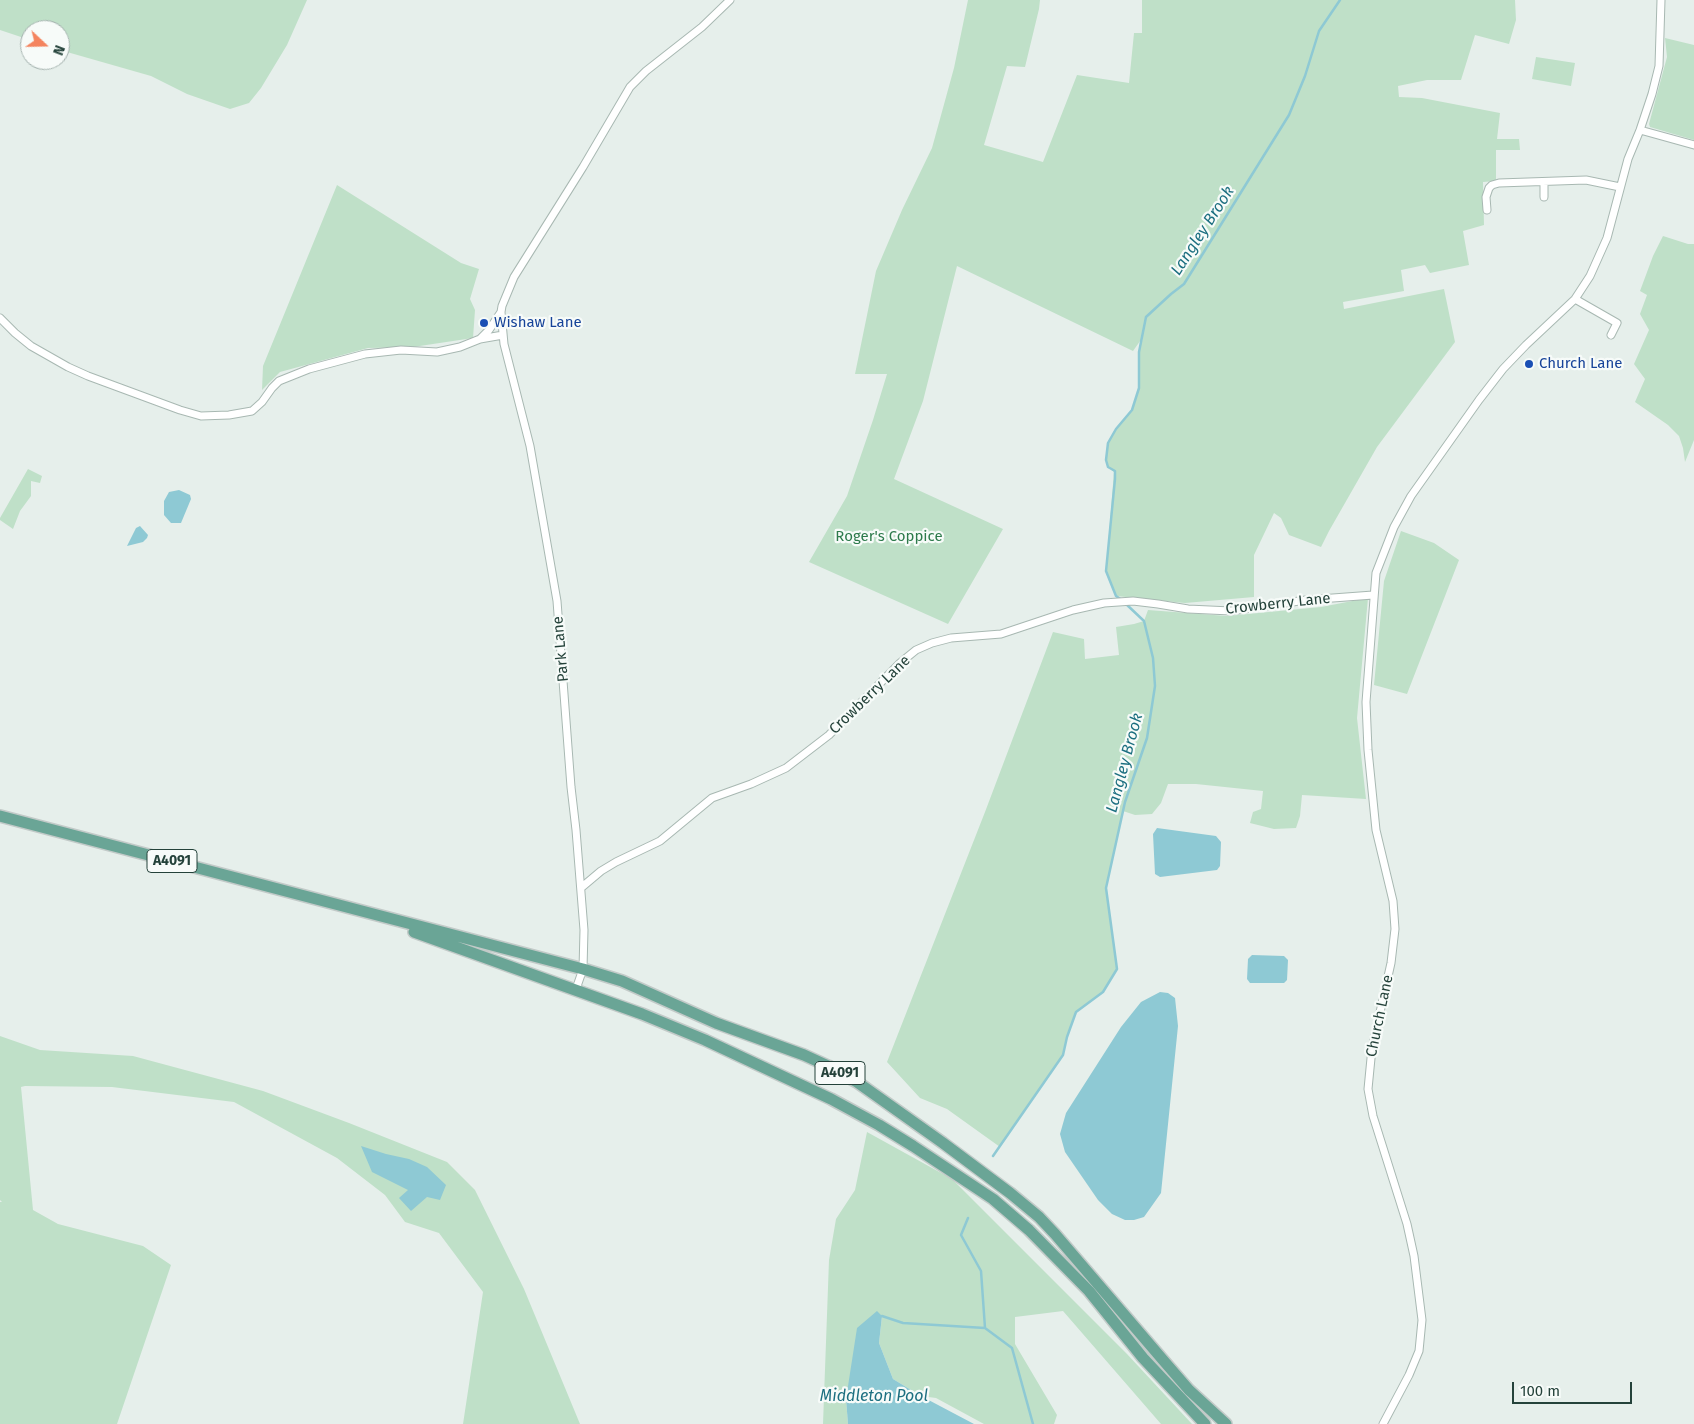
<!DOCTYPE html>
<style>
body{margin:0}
#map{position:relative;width:1694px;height:1424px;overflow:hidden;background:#e6efeb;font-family:"Fira Sans",sans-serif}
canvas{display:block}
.north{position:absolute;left:20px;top:20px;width:50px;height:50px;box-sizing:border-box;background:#f7fbf9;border:1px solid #a3b1ad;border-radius:50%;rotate:111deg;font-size:14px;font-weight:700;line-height:20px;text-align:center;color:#24423a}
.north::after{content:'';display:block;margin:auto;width:18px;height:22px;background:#f4845f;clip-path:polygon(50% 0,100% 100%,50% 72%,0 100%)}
.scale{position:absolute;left:1512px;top:1382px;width:120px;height:22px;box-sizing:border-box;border:2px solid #24423a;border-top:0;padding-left:6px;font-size:15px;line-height:18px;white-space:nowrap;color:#24423a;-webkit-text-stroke:4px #f7fbf9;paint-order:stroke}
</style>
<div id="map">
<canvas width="1694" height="1424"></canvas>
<div class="north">N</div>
<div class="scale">100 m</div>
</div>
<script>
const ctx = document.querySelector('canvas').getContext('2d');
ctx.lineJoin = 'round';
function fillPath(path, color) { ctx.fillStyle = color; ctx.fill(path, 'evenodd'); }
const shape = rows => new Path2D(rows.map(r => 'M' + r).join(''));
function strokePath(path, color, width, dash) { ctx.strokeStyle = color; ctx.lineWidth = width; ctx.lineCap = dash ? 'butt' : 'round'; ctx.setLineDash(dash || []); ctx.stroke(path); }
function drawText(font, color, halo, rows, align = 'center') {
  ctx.font = font + ' "Fira Sans",sans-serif'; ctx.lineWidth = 4.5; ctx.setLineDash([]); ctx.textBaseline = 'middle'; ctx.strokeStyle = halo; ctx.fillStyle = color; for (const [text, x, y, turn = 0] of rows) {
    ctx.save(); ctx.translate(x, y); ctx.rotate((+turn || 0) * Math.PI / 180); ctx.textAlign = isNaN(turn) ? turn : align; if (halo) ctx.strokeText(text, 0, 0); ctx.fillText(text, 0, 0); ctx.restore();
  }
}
fillPath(shape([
 [0,0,307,0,287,45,261,88,249,103,230,109,187,94,151,76,60,50,60,30,30,30,30,40,0,30],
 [968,0,1040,0,1039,9,1025,67,1007,66,984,145,1043,162,1077,75,1129,83,1134,33,1142,33,1142,0,1515,0,1516,20,1509,44,1475,35,1461,80,1427,80,1398,86,1399,97,1422,98,1500,113,1497,139,1519,139,1520,150,1496,150,1496,179,1495,181,1483,182,1484,225,1463,231,1469,265,1430,273,1425,265,1401,270,1404,291,1343,302,1344,309,1444,289,1455,342,1377,447,1329,531,1321,547,1289,535,1281,518,1274,513,1254,555,1254,597,1185,603,1116,596,1106,571,1114,472,1108,467,1106,460,1108,443,1116,429,1132,410,1139,388,1139,352,1143,337,1133,351,957,266,923,401,894,479,1003,529,948,624,809,562,847,496,873,420,887,374,855,374,876,271,902,210,932,148,954,68],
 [1665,38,1694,45,1694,140,1650,127,1649,124,1667,57],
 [1536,57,1575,63,1571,86,1532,79],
 [337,185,461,263,479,269,470,299,475,310,473,338,413,347,368,348,280,372,262,390,263,366],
 [1663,236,1688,244,1694,244,1694,440,1685,462,1683,448,1679,436,1668,425,1635,402,1645,379,1634,364,1649,330,1640,314,1647,295,1640,291,1653,256],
 [28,469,42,476,40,483,31,481,31,496,20,511,13,529,0,520,0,518],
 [1401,531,1434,543,1459,560,1407,694,1374,685,1384,581],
 [1368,598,1357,718,1366,799,1302,795,1300,816,1296,828,1274,829,1250,823,1253,812,1261,809,1263,791,1196,784,1168,784,1161,803,1152,814,1135,815,1123,811,1106,888,1117,969,1103,992,1076,1012,1067,1037,1063,1055,1003,1143,1000,1147,947,1109,920,1098,887,1062,985,812,1053,632,1084,639,1085,659,1119,655,1116,627,1134,624,1144,621,1148,610,1227,616,1321,607],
 [0,1036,40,1050,133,1056,263,1091,349,1123,447,1162,475,1190,524,1289,580,1424,463,1424,483,1292,439,1233,405,1222,385,1195,337,1158,234,1102,112,1087,25,1086,21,1087,33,1210,58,1224,143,1246,171,1265,117,1424,0,1424,0,1202,2,1202,0,1200],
 [867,1132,952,1179,1127,1354,1192,1424,1161,1424,1063,1311,1015,1317,1015,1344,1057,1415,1054,1424,984,1424,936,1398,921,1396,893,1379,879,1343,882,1316,846,1399,848,1424,823,1424,829,1260,836,1219,855,1190]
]), '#bfe0c8');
fillPath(shape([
 [179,490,190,495,191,499,181,523,171,523,164,515,164,501,169,492],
 [140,526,148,535,147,538,143,542,127,546,136,528],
 [1157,828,1216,836,1221,842,1220,866,1217,870,1160,877,1155,874,1153,834],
 [1252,955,1284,956,1288,960,1287,980,1284,983,1250,983,1247,979,1248,959],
 [1160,992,1168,993,1175,998,1178,1026,1161,1193,1144,1217,1134,1220,1125,1220,1112,1214,1098,1200,1065,1152,1060,1134,1066,1113,1121,1027,1141,1002],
 [361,1146,386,1154,409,1159,427,1167,446,1185,440,1200,427,1197,411,1211,399,1198,408,1190,372,1172],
 [877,1311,882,1316,879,1343,893,1379,921,1396,974,1424,848,1424,846,1399,857,1328]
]), '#8ec9d4');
strokePath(shape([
 [1122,600,1116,596,1106,571,1115,479,1115,471,1108,467,1106,460,1108,443,1116,429,1132,410,1139,388,1139,352,1146,317,1171,294,1184,284,1289,115,1305,76,1319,31,1340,0],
 [993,1156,1063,1055,1067,1037,1076,1012,1103,992,1117,969,1106,888,1125,802,1147,738,1155,686,1153,658,1144,621,1126,604],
 [882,1316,903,1323,985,1328,981,1271,961,1235,968,1218],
 [985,1328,1012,1348,1033,1424]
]), '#8ec9d4', 2.5);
const street = shape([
 [1640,130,1694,145],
 [1544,197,1544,182],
 [1487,210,1486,197,1489,188,1492,185,1499,183,1586,180,1620,187],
 [1575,299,1617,323,1611,335],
 [501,312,504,344,530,446,557,601,571,787,576,830,584,930,583,969,576,989],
 [0,318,15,333,31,346,68,367,88,376,180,410,201,416,229,415,252,411,262,402,272,388,279,381,309,369,365,354,401,350,437,352,460,347,480,339,503,335],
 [480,339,489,330,501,312,502,306,514,277,583,167,630,87,646,71,702,27,730,0],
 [582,887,601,871,616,862,660,841,712,798,751,784,786,768,829,735,900,663,916,650,932,643,951,638,1001,634,1073,610,1104,603,1133,601,1158,604,1188,609,1231,611,1306,600,1373,595],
 [1383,1424,1409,1375,1419,1351,1422,1320,1414,1256,1407,1224,1373,1116,1368,1089,1372,1048,1391,963,1395,929,1393,901,1376,830,1368,750,1366,702,1376,573,1394,527,1411,496,1479,400,1503,369,1526,345,1575,299,1590,276,1607,238,1628,159,1640,130,1652,94,1659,66,1661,0]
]);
const primary = shape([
 [0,816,583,969,622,981,716,1023,804,1055,828,1066,857,1082,943,1143,1010,1193,1039,1217,1055,1234,1163,1360,1189,1390,1226,1424],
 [414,932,642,1014,705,1040,831,1099,879,1125,913,1146,993,1199,1029,1230,1089,1291,1143,1358,1205,1424]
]);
strokePath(street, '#a8b8b2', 9);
strokePath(primary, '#c2cac8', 14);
strokePath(street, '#fff', 7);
strokePath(primary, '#6aa596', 11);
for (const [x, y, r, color] of [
 [484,323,5,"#1a4fb4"],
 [1529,364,5,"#1a4fb4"]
]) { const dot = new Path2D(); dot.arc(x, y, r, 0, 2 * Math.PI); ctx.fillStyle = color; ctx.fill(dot); strokePath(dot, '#f7fbf9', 2); }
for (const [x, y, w] of [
 [172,861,50],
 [840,1073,50]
]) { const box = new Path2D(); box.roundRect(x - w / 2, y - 11.5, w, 23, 4); ctx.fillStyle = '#f7fbf9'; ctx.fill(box); strokePath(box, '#24423a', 1); }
drawText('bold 14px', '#24423a', null, [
 ["A4091",172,861],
 ["A4091",840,1073]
]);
drawText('15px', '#164399', '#f7fbf9', [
 ["Wishaw Lane",494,323],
 ["Church Lane",1539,364]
], 'left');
drawText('15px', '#2d7a4b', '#f7fbf9', [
 ["Roger's Coppice",889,537]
]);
drawText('15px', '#24423a', '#f7fbf9', [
 ["Crowberry Lane",1278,604,-6],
 ["Park Lane",561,649,-95],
 ["Crowberry Lane",870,695,-44],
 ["Church Lane",1380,1016,-78]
]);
drawText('italic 16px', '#1c6f80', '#f7fbf9', [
 ["Langley Brook",1203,231,-57],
 ["Langley Brook",1125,763,-75],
 ["Middleton Pool",874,1397]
]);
</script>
